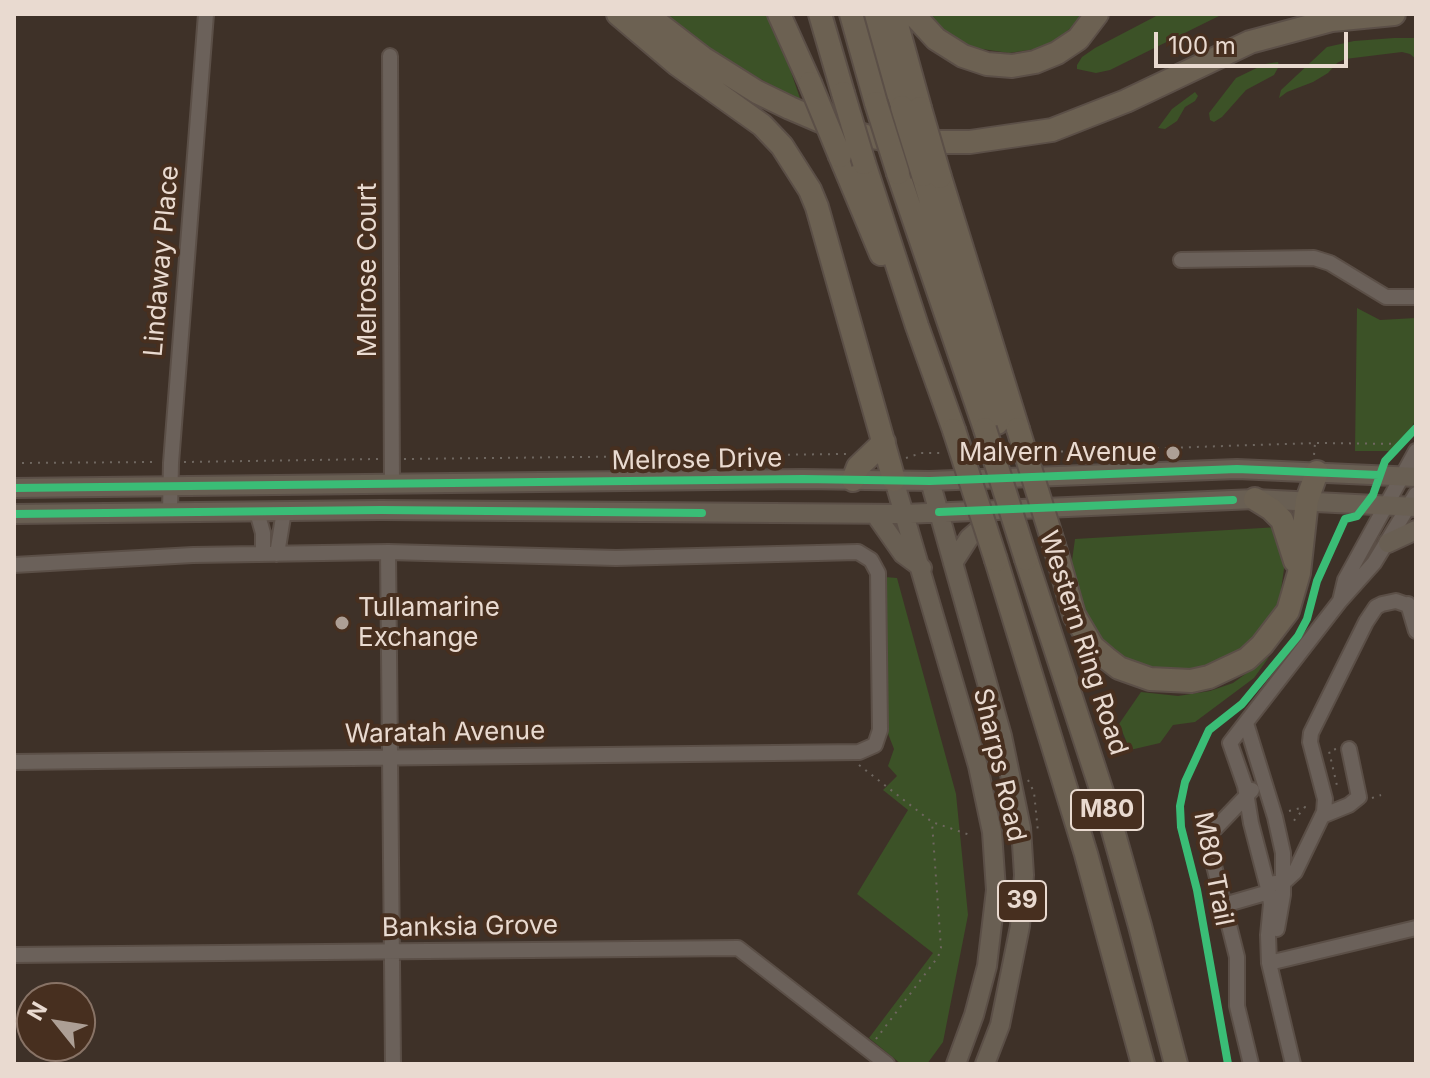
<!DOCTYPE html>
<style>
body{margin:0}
#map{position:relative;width:1430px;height:1078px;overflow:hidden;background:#3e3128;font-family:Inter,sans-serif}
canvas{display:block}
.frame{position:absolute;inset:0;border:16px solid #e9dad0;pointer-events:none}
.north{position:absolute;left:16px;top:982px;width:80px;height:80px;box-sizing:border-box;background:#472f1f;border:2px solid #887366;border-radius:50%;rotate:300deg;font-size:22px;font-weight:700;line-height:32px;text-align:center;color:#e9dad0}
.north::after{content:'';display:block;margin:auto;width:28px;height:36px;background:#ad9f95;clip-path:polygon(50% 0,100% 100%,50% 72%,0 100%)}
.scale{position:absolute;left:1154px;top:32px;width:194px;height:36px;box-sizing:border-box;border:4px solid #e9dad0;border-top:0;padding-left:10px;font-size:24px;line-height:28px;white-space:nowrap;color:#e9dad0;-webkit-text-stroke:6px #472f1f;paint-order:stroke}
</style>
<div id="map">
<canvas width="1430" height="1078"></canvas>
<div class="frame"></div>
<div class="north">N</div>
<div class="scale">100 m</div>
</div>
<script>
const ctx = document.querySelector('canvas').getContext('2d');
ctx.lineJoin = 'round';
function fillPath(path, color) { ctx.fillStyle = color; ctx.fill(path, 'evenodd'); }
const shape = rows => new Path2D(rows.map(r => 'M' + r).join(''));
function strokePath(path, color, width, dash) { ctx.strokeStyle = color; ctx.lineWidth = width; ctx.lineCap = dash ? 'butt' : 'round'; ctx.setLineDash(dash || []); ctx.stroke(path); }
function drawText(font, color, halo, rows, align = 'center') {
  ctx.font = font + ' Inter,sans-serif'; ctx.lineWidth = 8; ctx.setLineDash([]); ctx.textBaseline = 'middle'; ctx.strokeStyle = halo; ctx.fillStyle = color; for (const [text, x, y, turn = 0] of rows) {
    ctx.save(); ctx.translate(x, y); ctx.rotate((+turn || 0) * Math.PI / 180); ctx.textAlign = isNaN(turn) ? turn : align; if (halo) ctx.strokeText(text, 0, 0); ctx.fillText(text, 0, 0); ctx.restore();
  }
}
fillPath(shape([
 [662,14,771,14,801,101,727,61],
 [928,14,1087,14,1054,42,1042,48,1009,53,969,47,950,36],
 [1160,14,1223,14,1110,70,1096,73,1077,69,1077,65,1082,57,1095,48],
 [1394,38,1416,38,1416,59,1410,54,1402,52,1345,59,1337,63,1328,73,1313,82,1287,92,1279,98,1281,90,1327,47,1354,41],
 [1278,62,1279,66,1274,75,1246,90,1222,117,1214,122,1210,120,1209,113,1236,78,1265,64],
 [1195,92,1198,96,1195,101,1185,107,1177,121,1165,129,1158,128,1172,109],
 [1357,308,1380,320,1416,318,1416,418,1405,443,1398,451,1355,451],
 [1279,527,1286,555,1280,597,1274,613,1250,645,1209,669,1162,673,1136,664,1116,652,1102,639,1087,618,1076,595,1071,568,1075,539],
 [885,577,897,578,956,794,968,915,943,1042,927,1064,901,1064,869,1038,933,953,857,894,908,810,883,790,897,776,888,766,894,749,887,731],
 [1269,657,1254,678,1195,722,1173,725,1160,743,1130,750,1119,724,1141,692,1178,696,1210,691,1233,683]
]), '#3c5227');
const minor = shape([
 [390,56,392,484],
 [1181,260,1314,258,1330,263,1386,297,1416,297],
 [170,512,171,463,206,14],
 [257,512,263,533,263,554],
 [388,552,393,1064],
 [277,554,284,511],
 [14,565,193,555,388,552,616,558,858,552,871,560,878,573,880,730,875,745,859,752,14,762],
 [1340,601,1345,580,1416,451],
 [1408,604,1416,631],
 [1246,723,1275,817,1283,853,1283,895,1277,929],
 [1322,816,1349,805,1359,797,1349,749],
 [1203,822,1237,957,1237,1006,1251,1064],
 [1207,837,1252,790],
 [1268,884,1284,882,1295,872,1324,812,1325,799,1310,742,1311,733,1366,622,1376,607,1382,604,1396,601,1416,608],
 [1224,905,1269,892],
 [14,955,738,948,887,1064],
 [1269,963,1416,928],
 [1293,1064,1269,963,1268,935,1271,904,1269,892,1251,823,1245,786,1230,743,1340,601,1374,563,1416,494]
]);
const major = shape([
 [894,480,978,766,992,832,996,890,987,966,974,1015,956,1064],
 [930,481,1002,736,1021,828,1024,875,1020,926,1000,1025,985,1064],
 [14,488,803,479,930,481,1237,469,1416,477],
 [14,514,381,510,904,514,1255,499,1416,507],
 [875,514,903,554,922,568],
 [1388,543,1416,530],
 [953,563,969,538,983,526,988,514]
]);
const highway = shape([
 [618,14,678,65,762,125,782,146,810,190,817,207,894,480],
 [646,14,703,58,757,92,790,108,832,126,866,136,900,142,970,142,1052,130,1126,101,1250,42,1332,20,1394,14],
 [779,14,810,83],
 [820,14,843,93],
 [851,14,876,103],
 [876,14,902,107],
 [894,14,920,108],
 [913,14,936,39,963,56,987,64,1012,66,1035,62,1057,53,1078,39,1097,14],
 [840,156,881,254],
 [864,163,917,326,954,430],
 [898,173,985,429],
 [923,175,997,423],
 [940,177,1018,429],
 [853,480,858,467,884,442],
 [1255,499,1271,509,1282,520,1295,561],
 [1058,558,1074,615,1093,647,1106,658,1119,668,1150,679,1191,681,1209,677,1247,659,1262,645,1288,611,1299,573,1307,500,1317,472],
 [1026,559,1103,795,1140,926,1176,1064],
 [996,560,1086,854,1143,1064]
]);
strokePath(minor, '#5b4f47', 18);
strokePath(major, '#5b4f47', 22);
strokePath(highway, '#5b4f47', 26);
strokePath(shape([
 [1317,443,1403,444],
 [1045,452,1315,443,1314,455],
 [906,458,921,453,943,453],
 [404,459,846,454],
 [184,462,378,459],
 [14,463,158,462],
 [1336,749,1329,751,1338,790],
 [859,765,932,822,973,836],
 [1028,780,1034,792,1038,832],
 [1372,798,1381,795],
 [1289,811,1305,807,1292,823],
 [876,1039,938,957,941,948,932,822]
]), '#6f6760', 2, [2, 6]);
strokePath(minor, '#6b615a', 14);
strokePath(major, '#695f53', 18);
strokePath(highway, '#6c6152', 22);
const highwayBridge = shape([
 [810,83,840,156],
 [843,93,864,163],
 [876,103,898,173],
 [902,107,923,175],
 [920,108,940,177],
 [985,429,1026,559],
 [1018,429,1058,558],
 [954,430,996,560]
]);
strokePath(highwayBridge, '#5b4f47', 26, []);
strokePath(highwayBridge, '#6c6152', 22);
strokePath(shape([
 [14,488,803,479,930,481,1237,469,1379,475],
 [939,512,1233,500],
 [14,514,381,510,702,513],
 [1228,1064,1197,890,1181,827,1180,806,1185,782,1209,730,1242,704,1298,636,1307,619,1317,581,1345,519,1357,516,1367,503,1373,495,1385,461,1416,428]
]), '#3abd76', 8);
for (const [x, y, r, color] of [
 [1173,453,8,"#ad9f95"],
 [342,623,8,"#ad9f95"]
]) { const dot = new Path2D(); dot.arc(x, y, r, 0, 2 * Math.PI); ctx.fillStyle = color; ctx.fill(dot); strokePath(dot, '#472f1f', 3); }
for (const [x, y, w] of [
 [1107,810,72],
 [1022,901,48]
]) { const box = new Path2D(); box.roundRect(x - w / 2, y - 20, w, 40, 6); ctx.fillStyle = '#472f1f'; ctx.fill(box); strokePath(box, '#e9dad0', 2); }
drawText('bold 24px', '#e9dad0', null, [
 ["M80",1107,810],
 ["39",1022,901]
]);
drawText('26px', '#e9dad0', '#472f1f', [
 ["Lindaway Place",162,261,-85],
 ["Melrose Court",368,270,-90],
 ["Melrose Drive",697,460,-1],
 ["Western Ring Road",1083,643,72],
 ["Waratah Avenue",445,733,-1],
 ["Sharps Road",999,765,77],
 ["M80 Trail",1213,869,79],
 ["Banksia Grove",470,927,-1]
]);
drawText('26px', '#e9dad0', '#472f1f', [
 ["Malvern Avenue",1157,453],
 ["Tullamarine",358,608,"left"],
 ["Exchange",358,638,"left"]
], 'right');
</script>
